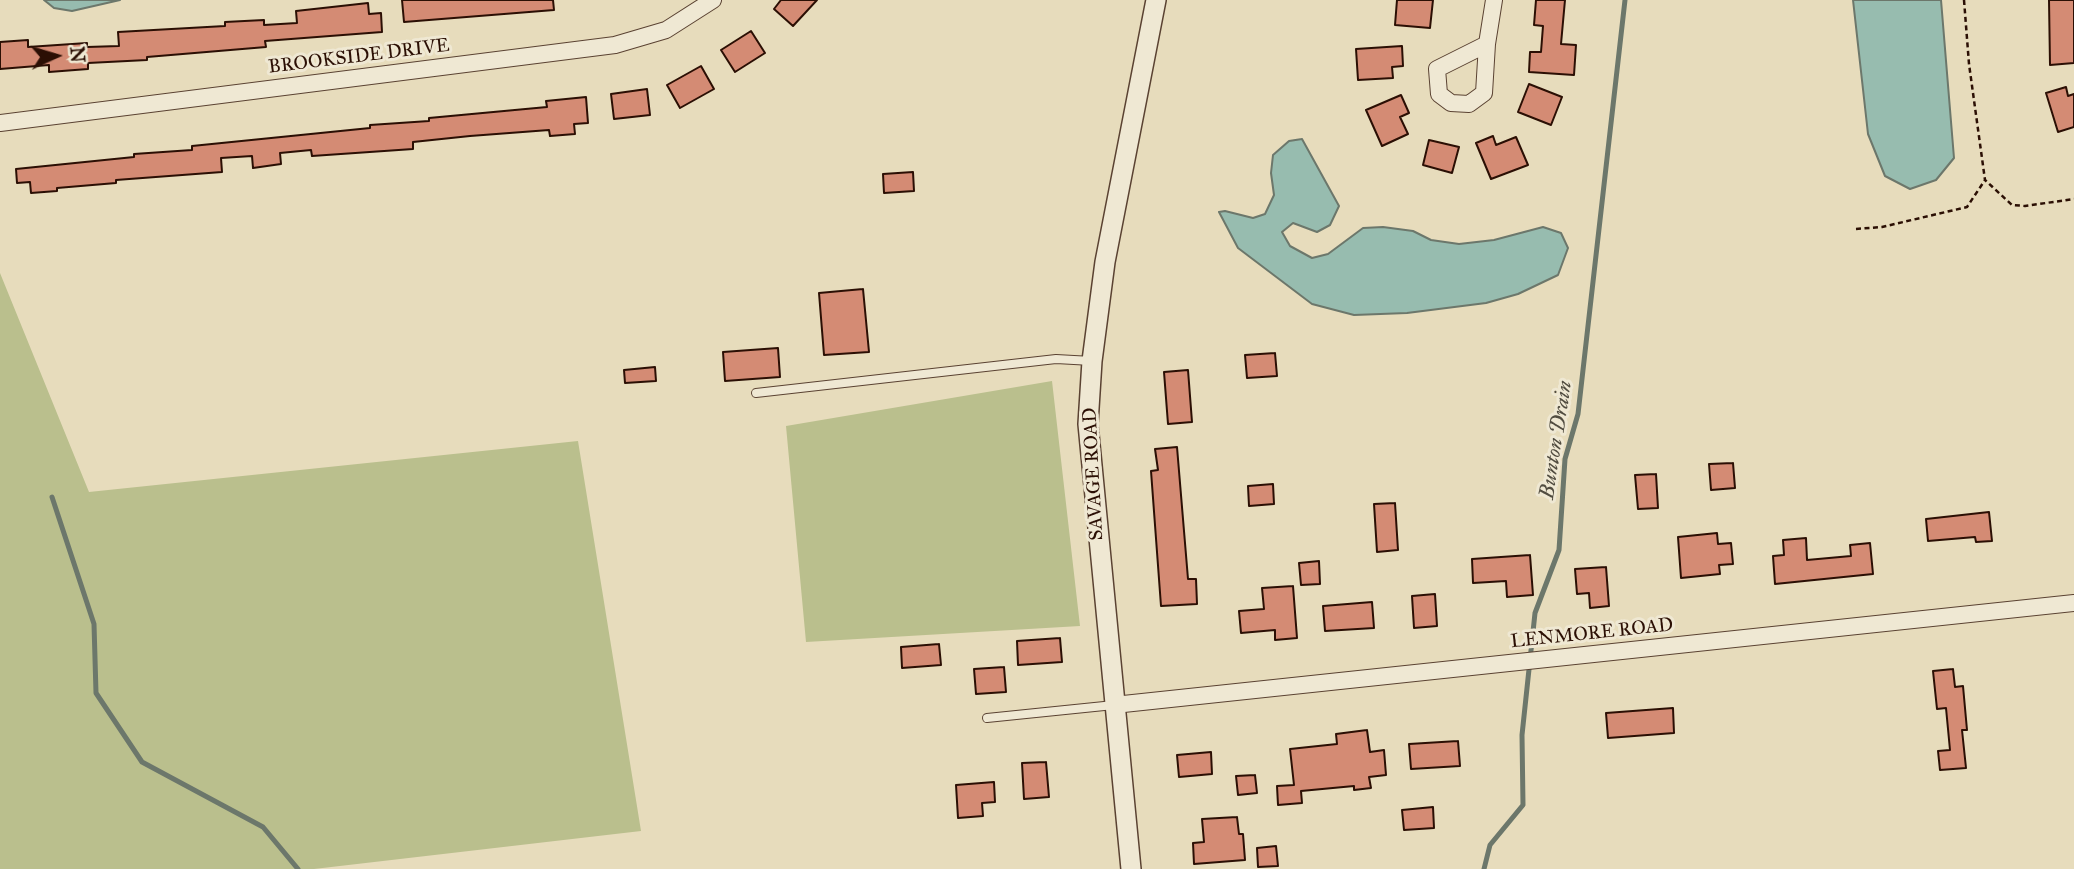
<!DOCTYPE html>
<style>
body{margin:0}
#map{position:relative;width:2074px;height:869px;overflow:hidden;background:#e7dcbc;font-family:"IM FELL Great Primer",serif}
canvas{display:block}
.north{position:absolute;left:21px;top:21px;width:70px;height:70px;-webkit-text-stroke:5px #efe8d3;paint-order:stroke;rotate:86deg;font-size:19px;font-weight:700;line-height:28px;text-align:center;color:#2b0f04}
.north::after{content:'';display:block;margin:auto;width:24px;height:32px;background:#2b0f04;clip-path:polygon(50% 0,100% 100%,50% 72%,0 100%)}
</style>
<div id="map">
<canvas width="2074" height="869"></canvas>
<div class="north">N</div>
</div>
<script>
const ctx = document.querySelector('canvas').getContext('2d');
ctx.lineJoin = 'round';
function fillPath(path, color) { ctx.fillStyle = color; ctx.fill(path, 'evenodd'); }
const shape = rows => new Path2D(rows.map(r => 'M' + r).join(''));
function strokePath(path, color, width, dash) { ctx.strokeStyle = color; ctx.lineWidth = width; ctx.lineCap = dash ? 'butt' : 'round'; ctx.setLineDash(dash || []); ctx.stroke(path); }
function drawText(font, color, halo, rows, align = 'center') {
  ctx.font = font + ' "IM FELL Great Primer",serif'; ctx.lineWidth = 6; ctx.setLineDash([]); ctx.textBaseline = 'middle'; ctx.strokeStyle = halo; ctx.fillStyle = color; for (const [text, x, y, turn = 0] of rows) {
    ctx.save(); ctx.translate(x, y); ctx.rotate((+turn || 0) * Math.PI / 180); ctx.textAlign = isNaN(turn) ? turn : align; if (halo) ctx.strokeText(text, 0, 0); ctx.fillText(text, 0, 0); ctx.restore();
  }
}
fillPath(shape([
 [0,273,89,492,578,441,641,831,314,869,0,869],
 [1052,381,1080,626,806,642,786,426]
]), '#babf8d');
const water = shape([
 [44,0,120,0,72,11,54,8,44,0],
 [1853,0,1941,0,1954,158,1936,180,1910,189,1885,176,1868,134,1853,0],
 [1302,139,1339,206,1330,225,1317,232,1293,223,1282,232,1290,246,1312,258,1328,254,1363,228,1383,227,1413,231,1431,240,1459,244,1494,240,1543,227,1561,233,1568,248,1558,275,1518,294,1486,303,1407,313,1354,315,1312,304,1238,248,1219,212,1225,211,1253,218,1265,214,1274,195,1271,173,1273,155,1289,141,1302,139]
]);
fillPath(water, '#97bcaf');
strokePath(water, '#6c776b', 2);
strokePath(shape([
 [52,497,94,624,96,693,142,762,263,827,298,869],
 [1484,869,1490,845,1523,805,1522,735,1535,613,1559,550,1565,459,1578,414,1625,0]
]), '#6c776b', 5);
const building = shape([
 [402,0,553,0,554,10,404,22,402,0],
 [781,0,817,0,793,26,774,9,781,0],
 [1397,0,1433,0,1430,28,1395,25,1397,0],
 [1536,0,1565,0,1561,44,1576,45,1574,75,1529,72,1530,52,1541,52,1543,26,1534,25,1536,0],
 [2049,0,2074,0,2074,63,2050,65,2049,0],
 [368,3,369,14,381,13,382,32,265,41,266,47,147,57,147,60,88,63,88,69,49,72,49,65,0,69,0,42,28,40,28,47,87,43,87,47,119,46,118,32,225,26,225,22,264,20,264,25,297,23,296,11,368,3],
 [751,31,765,53,735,72,721,50,751,31],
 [1402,46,1403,66,1392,67,1393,78,1358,80,1356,49,1402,46],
 [701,66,714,89,680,108,667,85,701,66],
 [1529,84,1562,97,1551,125,1518,112,1529,84],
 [2066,87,2068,96,2074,94,2074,127,2058,132,2046,93,2066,87],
 [647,89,650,115,614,119,611,94,647,89],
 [1401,95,1409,113,1400,117,1408,134,1382,146,1366,110,1401,95],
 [586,97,588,123,574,124,575,134,550,136,549,130,470,136,413,142,413,149,312,156,311,150,280,153,281,164,253,168,252,156,221,158,222,172,116,180,116,183,57,188,57,191,31,193,30,182,17,183,16,169,134,157,134,154,192,150,192,146,370,128,370,125,429,121,429,118,547,107,546,101,586,97],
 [1493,136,1496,145,1516,137,1528,165,1491,179,1476,143,1493,136],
 [1429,140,1459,147,1452,173,1423,165,1429,140],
 [913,172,914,191,884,193,883,174,913,172],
 [863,289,869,352,824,355,819,293,863,289],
 [778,348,780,377,725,381,723,352,778,348],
 [1275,353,1277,376,1247,378,1245,355,1275,353],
 [655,367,656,381,625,383,624,370,655,367],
 [1188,370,1192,422,1168,424,1164,372,1188,370],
 [1177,447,1188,579,1196,579,1197,604,1161,606,1151,471,1158,470,1155,449,1177,447],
 [1733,463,1735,488,1711,490,1709,464,1733,463],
 [1656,474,1658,508,1638,509,1635,475,1656,474],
 [1273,484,1274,504,1249,506,1248,486,1273,484],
 [1395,503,1398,550,1377,552,1374,504,1395,503],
 [1989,512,1992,541,1976,542,1975,537,1928,541,1926,519,1989,512],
 [1717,533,1718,544,1731,543,1733,564,1719,565,1720,574,1681,578,1678,537,1717,533],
 [1806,538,1807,560,1851,556,1850,545,1870,543,1873,574,1775,584,1773,556,1784,555,1783,540,1806,538],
 [1530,555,1533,595,1507,597,1506,581,1473,583,1472,559,1530,555],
 [1319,561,1320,584,1301,585,1299,563,1319,561],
 [1606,567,1609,606,1590,608,1589,593,1577,594,1575,569,1606,567],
 [1293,586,1297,638,1275,640,1275,630,1241,633,1239,611,1264,609,1262,588,1293,586],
 [1435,594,1437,626,1414,628,1412,596,1435,594],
 [1372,602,1374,628,1325,631,1323,606,1372,602],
 [1060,638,1062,662,1018,665,1017,641,1060,638],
 [939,644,941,665,902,668,901,647,939,644],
 [1004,667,1006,692,976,694,974,669,1004,667],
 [1953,669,1955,687,1963,686,1967,730,1962,730,1966,768,1940,770,1938,751,1950,750,1946,708,1937,709,1933,671,1953,669],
 [1673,708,1674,733,1608,738,1606,713,1673,708],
 [1367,730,1370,752,1384,750,1386,775,1369,777,1371,788,1354,790,1354,786,1301,791,1302,803,1278,805,1277,786,1294,785,1290,749,1337,744,1336,734,1367,730],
 [1458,741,1460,766,1411,769,1409,744,1458,741],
 [1211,752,1212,774,1179,777,1177,755,1211,752],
 [1046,762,1049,797,1024,799,1022,763,1046,762],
 [1255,775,1257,793,1238,795,1236,776,1255,775],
 [994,782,995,802,982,803,983,816,958,818,956,785,994,782],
 [1433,807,1434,828,1404,830,1402,810,1433,807],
 [1237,817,1239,834,1243,834,1245,860,1194,864,1193,843,1204,842,1202,819,1237,817],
 [1276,846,1278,866,1258,867,1257,848,1276,846]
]);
fillPath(building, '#d48b74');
strokePath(building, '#2b0f04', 2);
const service = shape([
 [756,393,1056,359,1092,361],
 [987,718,1114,705]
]);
const minor = shape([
 [1487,44,1437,69,1439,94,1451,103,1469,104,1484,93,1487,44,1494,0],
 [0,123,615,45,666,30,713,0],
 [1114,705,2074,603]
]);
const tertiary = shape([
 [1131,869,1088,424,1092,361,1105,262,1156,0]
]);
strokePath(service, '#5a4232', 10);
strokePath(minor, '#5a4232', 18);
strokePath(tertiary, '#5a4232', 22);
strokePath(shape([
 [1964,0,1969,64,1985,180,2012,205,2025,206,2074,199],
 [1856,229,1882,227,1967,207,1985,180]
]), '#2b0f04', 2.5, [5, 3.5]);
strokePath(service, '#efe8d3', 8);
strokePath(minor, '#efe8d3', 16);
strokePath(tertiary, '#efe8d3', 19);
drawText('19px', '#2b0f04', '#efe8d3', [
 ["BROOKSIDE DRIVE",359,57,-7],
 ["SAVAGE ROAD",1094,474,-93],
 ["LENMORE ROAD",1592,634,-6]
]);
drawText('italic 21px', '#514c40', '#efe8d3', [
 ["Bunton Drain",1557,440,-81]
]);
</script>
